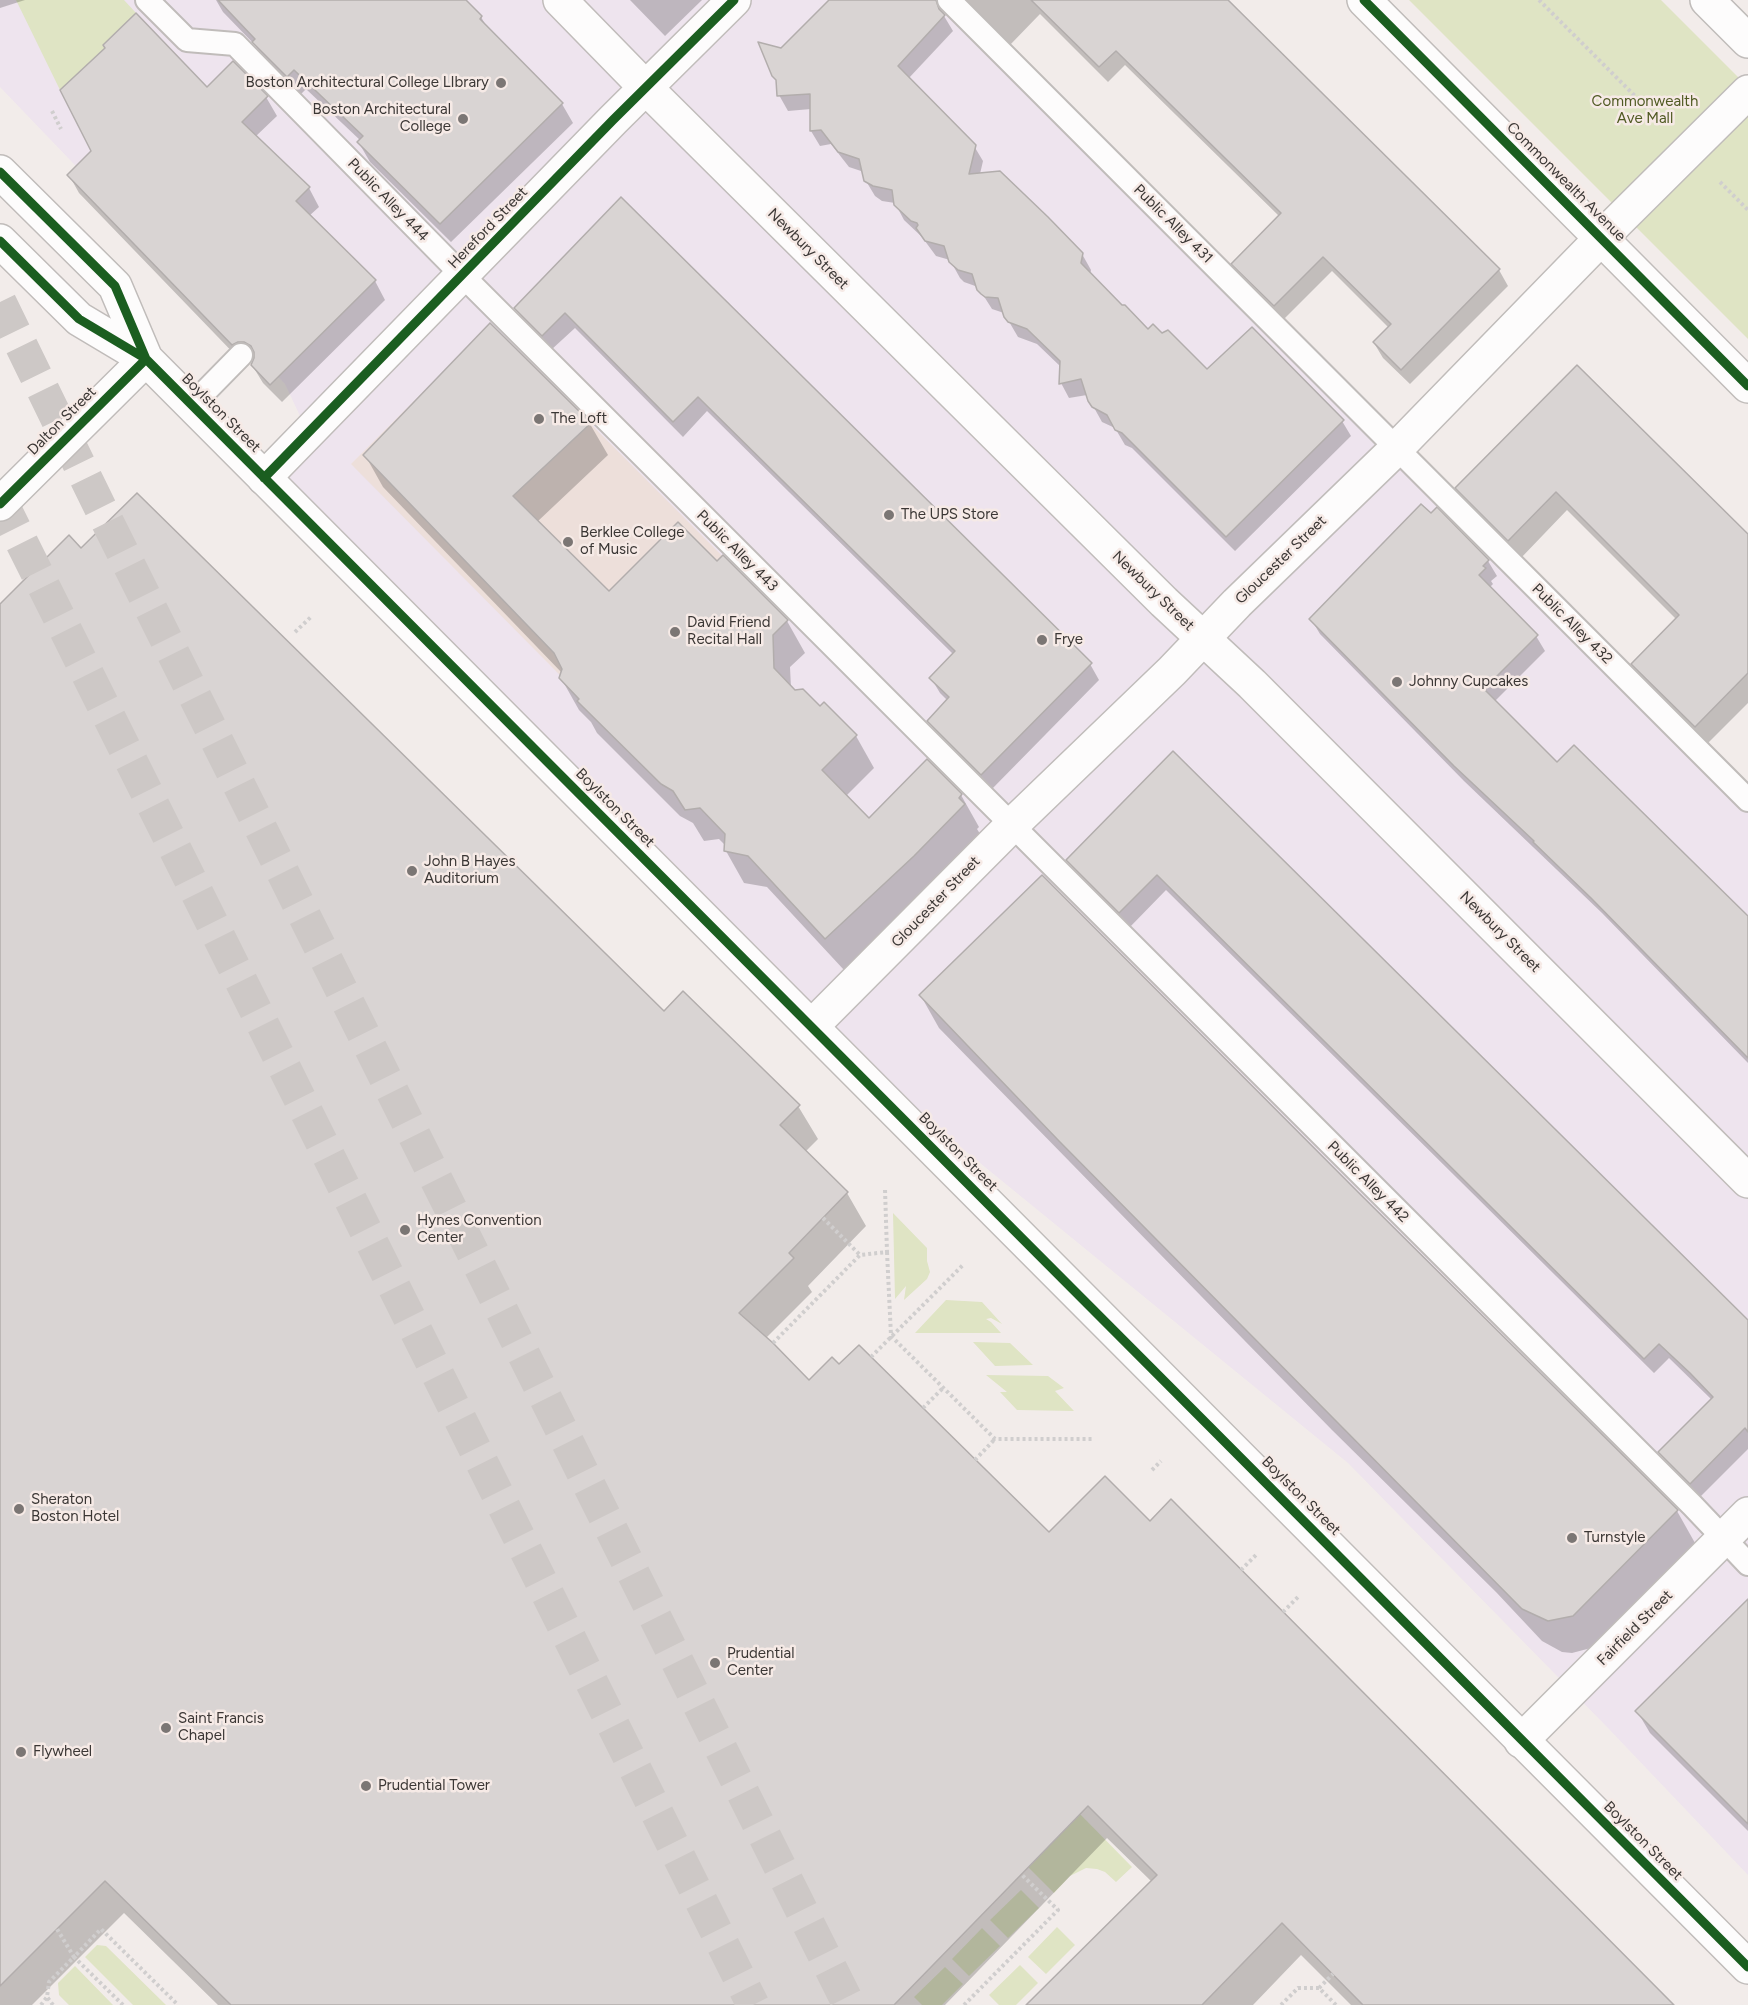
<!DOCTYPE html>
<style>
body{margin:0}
canvas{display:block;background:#f2ecea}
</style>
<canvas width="1748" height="2005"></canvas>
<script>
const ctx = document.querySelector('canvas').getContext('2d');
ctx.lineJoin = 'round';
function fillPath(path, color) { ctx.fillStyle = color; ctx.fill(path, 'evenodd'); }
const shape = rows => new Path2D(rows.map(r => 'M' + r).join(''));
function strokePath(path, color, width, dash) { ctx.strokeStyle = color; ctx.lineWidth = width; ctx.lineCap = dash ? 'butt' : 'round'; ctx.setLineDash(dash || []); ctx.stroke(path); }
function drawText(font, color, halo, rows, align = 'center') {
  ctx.font = font + ' Figtree,sans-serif'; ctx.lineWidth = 5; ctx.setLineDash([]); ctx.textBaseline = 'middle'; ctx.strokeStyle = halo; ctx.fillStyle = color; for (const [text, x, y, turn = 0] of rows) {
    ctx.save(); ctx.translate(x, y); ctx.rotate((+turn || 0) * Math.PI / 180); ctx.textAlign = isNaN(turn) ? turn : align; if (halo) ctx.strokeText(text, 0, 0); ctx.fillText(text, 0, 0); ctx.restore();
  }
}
fillPath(shape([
 [0,0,949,0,1748,800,1748,1875,1608,1728,1348,1463,812,1026,264,478,308,433,285,384,0,87]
]), '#eee4ee');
fillPath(shape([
 [491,324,786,620,645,761,351,464]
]), '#eddfda');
fillPath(shape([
 [16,0,124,0,136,13,103,45,105,48,60,90],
 [1409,0,1661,0,1748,87,1748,339],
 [893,1213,927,1248,927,1261,930,1272,927,1279,904,1300,906,1286,895,1299],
 [946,1300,982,1302,1002,1324,991,1318,986,1319,991,1322,1001,1333,915,1333],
 [973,1342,1010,1343,1033,1365,995,1366],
 [986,1375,1048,1376,1064,1388,1055,1391,1074,1411,1017,1410,1000,1392,1007,1392],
 [1080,1814,1132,1867,1116,1882,1105,1872,1097,1869,1086,1868,1070,1876,1054,1893,1028,1867],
 [1021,1890,1039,1908,1008,1938,990,1920],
 [1057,1927,1075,1945,1046,1974,1028,1957],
 [982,1928,1000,1946,969,1976,952,1959],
 [97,1945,106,1946,166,2005,133,2005,85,1957],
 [1020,1965,1038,1983,1016,2005,999,2005,989,1995],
 [75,1966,113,2005,69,2005,59,1995,58,1983],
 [945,1967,963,1984,942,2005,922,2005,914,1997]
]), '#dfe4c4');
fillPath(shape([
 [0,0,25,0,0,8],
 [216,0,464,0,481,17,488,29,562,104,573,123,451,242,370,162,359,143,361,141,306,89,299,96,265,61,255,45,223,12],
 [630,0,702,0,665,36],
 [830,0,1226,0,1499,270,1508,286,1410,384,1383,358,1374,343,1389,328,1332,271,1283,320,1242,279,1233,264,1280,217,1125,65,1108,82,1040,14,1009,46,948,5,944,12,944,16,953,31,908,79,974,146,983,161,980,174,1082,254,1091,270,1090,275,1148,331,1207,371,1342,421,1351,436,1235,551,1132,448,1125,445,1115,428,1102,422,1087,395,1069,398,1061,383,1061,367,1037,344,1018,337,1004,313,992,309,978,287,964,282,960,278,950,260,936,256,922,237,904,220,895,203,882,201,875,196,866,181,864,172,849,167,831,144,820,146,811,131,811,109,788,111,779,95,778,83,773,75,781,50],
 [207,89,266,97,277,116,255,137,309,188,319,207,309,216,375,281,385,300,282,402,263,383,252,365,255,360,249,360,243,363,79,193,69,175],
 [621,199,1090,664,1099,680,991,790,938,737,929,721,948,701,940,693,931,678,954,655,707,411,683,437,575,328,551,350,525,324,516,308],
 [1577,367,1748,536,1748,703,1706,745,1644,683,1633,664,1677,620,1567,510,1520,559,1468,507,1457,488],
 [590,424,608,455,537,522,609,593,717,563,723,557,787,621,805,653,790,667,791,688,820,708,824,704,856,736,874,768,846,796,869,820,927,761,961,795,979,827,977,829,982,837,932,888,844,970,767,887,744,883,726,851,726,846,719,839,704,841,693,823,680,816,597,733,591,722,579,710,561,678,562,673,383,487,365,455],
 [81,550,664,1013,798,1106,818,1139,805,1152,847,1193,866,1226,808,1286,812,1292,766,1338,809,1382,1049,1534,1150,1524,1672,2005,1351,2005,1301,1955,1253,2005,1028,2005,1152,1882,1107,1838,945,2005,218,2005,124,1913,32,2005,0,2005,0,606],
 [1488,561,1497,576,1491,581,1493,584,1489,588,1536,636,1545,651,1495,701,1557,764,1748,918,1748,1063,1602,913,1464,781,1320,634,1311,619],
 [1173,753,1748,1323,1748,1449,1699,1498,1669,1468,1660,1452,1712,1400,1669,1358,1654,1373,1166,890,1129,928,1077,876,1068,860],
 [921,996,1677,1511,1695,1543,1591,1648,1572,1653,1562,1652,1542,1641,1496,1592,1332,1430,939,1028],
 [1748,1601,1748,1831,1650,1733,1637,1711]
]), '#0003');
const building = shape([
 [218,0,466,0,482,16,480,19,563,103,440,224,357,142,363,136,294,70,287,77,252,42,255,39,218,0],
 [829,0,936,0,939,9,945,15,898,66,976,145,969,174,1000,171,1048,217,1083,253,1081,263,1122,305,1125,305,1148,329,1153,324,1162,333,1168,330,1207,369,1252,327,1344,420,1226,537,1122,433,1115,430,1107,415,1092,407,1088,401,1081,379,1059,384,1060,361,1027,329,1008,322,1004,317,998,298,985,297,981,294,977,290,972,274,958,270,949,262,944,246,925,241,916,228,918,225,917,223,911,221,894,205,892,190,873,186,864,181,859,159,838,152,821,130,810,131,810,94,777,96,776,80,772,76,758,42,781,48,829,0],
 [1031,0,1228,0,1500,269,1401,370,1373,342,1391,324,1323,257,1274,306,1231,264,1281,213,1116,51,1099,67,1031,0],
 [136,13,207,87,233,61,268,96,242,122,310,187,296,201,376,280,270,385,251,365,254,358,254,352,251,346,244,342,238,342,232,345,67,175,91,151,60,90,105,48,103,45,136,13],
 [621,197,1092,663,981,775,927,721,949,697,929,678,955,651,698,397,673,422,565,313,542,336,514,308,621,197],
 [490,323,591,423,513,496,609,591,678,522,717,561,723,555,788,620,773,635,774,668,795,690,803,689,820,706,824,702,857,735,822,770,869,818,927,759,962,794,959,798,965,804,914,856,825,939,748,856,724,851,725,834,700,808,685,810,673,791,661,784,577,701,579,699,559,678,562,669,554,653,363,455,490,323],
 [1577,365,1748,534,1748,673,1695,727,1631,664,1679,615,1556,492,1508,541,1455,488,1577,365],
 [137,493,664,1011,683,991,800,1105,780,1125,848,1192,789,1253,794,1258,739,1313,773,1343,809,1380,832,1357,839,1364,859,1345,1049,1532,1105,1476,1150,1521,1171,1499,1674,2005,1363,2005,1282,1923,1202,2005,1026,2005,1157,1875,1088,1806,894,2005,231,2005,105,1881,0,1986,0,604,69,535,81,548,137,493],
 [1421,504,1431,513,1437,507,1489,560,1483,566,1486,568,1479,575,1538,635,1484,689,1557,762,1574,745,1748,916,1748,1058,1591,898,1533,842,1534,841,1454,766,1309,619,1421,504],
 [1173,751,1748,1320,1748,1432,1745,1428,1690,1484,1658,1452,1713,1397,1690,1373,1659,1344,1644,1359,1157,875,1119,913,1066,860,1173,751],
 [1042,875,1359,1193,1678,1510,1573,1616,1548,1621,1522,1609,1059,1141,919,995,1042,875],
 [1748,1599,1748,1824,1635,1711,1748,1599]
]);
fillPath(building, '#d9d4d3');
strokePath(building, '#b2adac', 1.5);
strokePath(shape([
 [0,302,99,505,849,2005],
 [0,499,753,2005]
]), '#cdc8c6', 33, [33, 16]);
const lane = shape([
 [147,0,187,40,235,44,463,276,1692,1505,1748,1564],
 [949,0,1748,800],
 [192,405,241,355]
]);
const street = shape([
 [812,1026,1012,825,1172,671,1237,603,1397,448,1617,222,1748,92],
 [1521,1741,1748,1514]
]);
const secondary = shape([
 [560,0,646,88,1164,602,1252,684,1748,1181],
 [264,478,613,120,734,0],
 [0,504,146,359]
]);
const primary = shape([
 [1364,0,1748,386],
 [1707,0,1748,41],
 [0,172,115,286,146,359],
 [0,241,79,319,146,359,1748,1967]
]);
strokePath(lane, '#c0bcba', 26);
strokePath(street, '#c0bcba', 36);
strokePath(secondary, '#c0bcba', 36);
strokePath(primary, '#c0bcba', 36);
strokePath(shape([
 [1539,0,1657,118],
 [52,111,61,129],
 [1720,182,1748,210],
 [295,632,312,616],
 [823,1218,860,1255],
 [887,1252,891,1336,995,1439,1094,1439],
 [773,1343,860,1255,887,1252,885,1189],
 [871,1357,963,1265],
 [923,1408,943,1388],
 [975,1460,995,1439],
 [1152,1470,1161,1461],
 [1241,1570,1256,1555],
 [1283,1612,1298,1597],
 [1319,1988,1333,1974],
 [41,2005,47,1997],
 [53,2005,47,1997,49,1982,74,1957,57,1929],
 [123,2005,74,1957,101,1929,178,2005],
 [964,2005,1058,1910,1021,1874],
 [1281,2005,1298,1988,1319,1988,1336,2005]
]), '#d0cece', 4, [3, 3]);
strokePath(lane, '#fdfcfc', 22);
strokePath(street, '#fdfcfc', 33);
strokePath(secondary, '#fdfcfc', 33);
strokePath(primary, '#fdfcfc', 33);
strokePath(shape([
 [1364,0,1748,386],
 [0,172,115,286,146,359],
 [0,241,79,319,146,359,1748,1967],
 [264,478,613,120,734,0],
 [0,504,146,359]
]), '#1b5e20', 9);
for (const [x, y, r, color] of [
 [501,83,6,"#7b7674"],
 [463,119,6,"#7b7674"],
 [539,419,6,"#7b7674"],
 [889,515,6,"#7b7674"],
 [568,542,6,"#7b7674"],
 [675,632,6,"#7b7674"],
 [1042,640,6,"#7b7674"],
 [1397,682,6,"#7b7674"],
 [412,871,6,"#7b7674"],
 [405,1230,6,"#7b7674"],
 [19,1509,6,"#7b7674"],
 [1572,1538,6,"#7b7674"],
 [715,1663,6,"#7b7674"],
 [166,1728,6,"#7b7674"],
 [21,1752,6,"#7b7674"],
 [366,1786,6,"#7b7674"]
]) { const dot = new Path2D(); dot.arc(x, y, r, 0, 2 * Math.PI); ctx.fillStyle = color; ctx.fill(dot); strokePath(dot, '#f6eae6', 2); }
drawText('15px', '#3b3735', '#f6eae6', [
 ["Boston Architectural College LIbrary",489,83,"right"],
 ["Boston Architectural",451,110,"right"],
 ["College",451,127,"right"],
 ["The Loft",551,419],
 ["The UPS Store",901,515],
 ["Berklee College",580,533],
 ["of Music",580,550],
 ["David Friend",687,623],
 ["Recital Hall",687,640],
 ["Frye",1054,640],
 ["Johnny Cupcakes",1409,682],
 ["John B Hayes",424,862],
 ["Auditorium",424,879],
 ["Hynes Convention",417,1221],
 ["Center",417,1238],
 ["Sheraton",31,1500],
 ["Boston Hotel",31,1517],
 ["Turnstyle",1584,1538],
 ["Prudential",727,1654],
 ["Center",727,1671],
 ["Saint Francis",178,1719],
 ["Chapel",178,1736],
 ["Flywheel",33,1752],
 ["Prudential Tower",378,1786]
], 'left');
drawText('15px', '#505a23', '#f6eae6', [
 ["Commonwealth",1645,102],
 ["Ave Mall",1645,119]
]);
drawText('15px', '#3b3735', '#f6eae6', [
 ["Commonwealth Avenue",1566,182,45],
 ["Public Alley 444",388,200,46],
 ["Public Alley 431",1173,224,45],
 ["Hereford Street",488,228,-46],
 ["Newbury Street",808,249,45],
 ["Boylston Street",221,413,45],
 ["Dalton Street",62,421,-45],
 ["Public Alley 443",737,551,45],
 ["Gloucester Street",1281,560,-44],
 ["Newbury Street",1153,591,44],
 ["Public Alley 432",1572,624,45],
 ["Boylston Street",615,808,45],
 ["Gloucester Street",936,902,-46],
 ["Newbury Street",1500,932,45],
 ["Boylston Street",958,1152,45],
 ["Public Alley 442",1368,1182,45],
 ["Boylston Street",1301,1496,45],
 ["Fairfield Street",1635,1628,-45],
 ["Boylston Street",1643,1841,45]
]);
</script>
